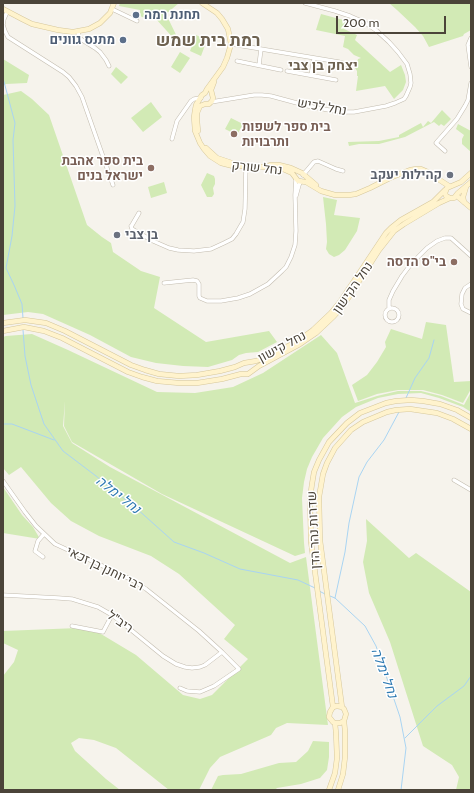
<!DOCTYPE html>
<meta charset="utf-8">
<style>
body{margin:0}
#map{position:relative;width:474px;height:793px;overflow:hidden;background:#f6f3ec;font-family:Cabin,sans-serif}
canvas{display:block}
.frame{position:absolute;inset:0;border:4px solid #4b4439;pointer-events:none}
.scale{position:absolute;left:336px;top:16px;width:110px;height:18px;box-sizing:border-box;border:2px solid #4b4439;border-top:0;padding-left:5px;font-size:12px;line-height:14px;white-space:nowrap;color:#4b4439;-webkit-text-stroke:3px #fff;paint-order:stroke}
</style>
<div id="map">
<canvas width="474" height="793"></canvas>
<div class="frame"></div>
<div class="scale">200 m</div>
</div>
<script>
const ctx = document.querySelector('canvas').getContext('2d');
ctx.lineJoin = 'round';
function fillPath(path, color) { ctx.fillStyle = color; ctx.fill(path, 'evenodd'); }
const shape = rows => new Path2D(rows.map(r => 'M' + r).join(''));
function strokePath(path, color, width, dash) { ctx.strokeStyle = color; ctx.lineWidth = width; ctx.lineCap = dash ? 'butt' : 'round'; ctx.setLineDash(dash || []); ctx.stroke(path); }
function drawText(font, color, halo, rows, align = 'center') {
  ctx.font = font + ' Cabin,Heebo,sans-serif'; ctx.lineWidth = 3; ctx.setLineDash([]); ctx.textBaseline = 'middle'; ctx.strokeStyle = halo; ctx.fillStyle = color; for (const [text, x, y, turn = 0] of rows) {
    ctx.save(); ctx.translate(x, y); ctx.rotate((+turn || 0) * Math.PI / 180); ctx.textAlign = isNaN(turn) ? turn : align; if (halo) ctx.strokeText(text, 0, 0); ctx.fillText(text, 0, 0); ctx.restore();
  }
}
fillPath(shape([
 [120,3,179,3,166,14,180,43,176,41,156,19,147,19,140,16,140,10,119,6],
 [389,3,471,3,471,30,464,34,463,36,429,47,423,36,415,27,397,10],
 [321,14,347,21,344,29,357,35,355,40,390,72,401,65,405,75,406,82,403,90,394,99,385,86,356,91,358,76,357,76,357,71,355,68,358,59,361,58,354,55,348,49,343,47,345,36,316,30],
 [196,35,207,40,201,56,190,51],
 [180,52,190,58,180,73,171,67],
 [3,59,29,75,27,83,6,84,3,86],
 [116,67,128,77,121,84,111,74],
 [21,91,32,99,49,115,87,225,102,237,111,243,113,252,141,271,160,277,154,308,206,342,269,331,277,342,258,352,246,353,239,355,232,360,208,367,183,366,156,363,131,357,90,335,43,314,28,312,3,315,3,95],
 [151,102,162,117,143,132,131,118],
 [442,110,451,119,444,126,441,124,439,126,434,122,430,124,405,137,379,144,359,144,349,146,348,142,379,141,399,137,399,135,421,123,423,127,428,121,431,123],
 [231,118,243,124,237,135,225,129],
 [458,124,471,131,471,152,462,144,462,139,464,135,456,129],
 [207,173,214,176,215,179,215,184,213,188,214,194,212,197,207,197,201,185],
 [164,182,167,193,151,198,148,187],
 [323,197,337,200,334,215,360,218,357,231,345,250,339,255,334,257,329,254,326,249,327,242,326,224],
 [426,322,446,325,454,382,471,381,471,389,463,403,442,395,423,390,398,390,377,394,358,401,352,385,367,375,377,362,386,347,385,342,391,329,422,339],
 [32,334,68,350,157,392,195,393,233,387,263,373,321,335,337,353,355,403,377,396,398,391,421,391,441,396,464,405,471,392,471,412,463,407,439,398,421,393,398,394,378,398,356,407,342,417,323,438,312,457,307,469,304,482,302,498,304,543,305,553,295,556,162,494,72,442,64,426,65,401,63,426,72,443,110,467,290,563,306,557,328,725,287,723,276,728,271,735,220,757,210,768,199,790,169,790,116,748,94,740,79,738,71,743,75,751,106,779,120,790,3,790,3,676,14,662,18,650,3,643,3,631,78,628,96,631,136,655,183,695,200,699,212,695,248,659,224,639,235,625,179,574,151,556,99,536,71,521,51,503,21,467,9,475,3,468,3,337,6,336],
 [3,487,22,515,33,527,40,539,3,533],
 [366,519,409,558,416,553,471,592,471,790,456,790,459,777,452,765,423,746,390,642,369,593,363,562,367,541],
 [313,741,329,742,329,757,327,770,320,778,301,784,277,788,275,790,211,790,218,776,223,775,241,774,279,763,296,762,308,751]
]), '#d2eab5');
strokePath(shape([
 [3,78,15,123,13,140,15,206,12,236,6,268,14,285,22,304,23,318],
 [23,330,25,356,31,385,44,424,63,451,96,476,136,508,174,542,204,553,240,569,298,580,315,588],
 [406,398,415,378,429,358,434,340],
 [3,424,12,424,54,440],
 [319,591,325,594],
 [330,596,335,598,365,626,376,646,400,717,406,748,401,790],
 [335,598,345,552,349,523,359,477,367,462,384,440,399,412],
 [405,738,437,706,464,686,471,676]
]), '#a9d4f2', 1);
const street = shape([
 [112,9,137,21],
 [7,12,4,19,3,25,5,31,8,37,63,72,69,77,76,86,82,97,113,185],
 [78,31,79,38,95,48,100,52,106,60,109,66],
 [471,38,468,45,471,67],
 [231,44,339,62,349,65],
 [237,61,281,70],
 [259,65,261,49],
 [287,71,336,80],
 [311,75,314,58],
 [211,102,254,95,262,95,271,96,308,106,339,112,354,112,386,106,395,103,404,99,406,96,410,87,411,83,410,74,407,64,398,52,389,42,377,31,364,22,350,16,335,11,305,3],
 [172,139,177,121,191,101,194,99,201,98],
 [445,151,436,143,457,119,465,106,468,100,471,83],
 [303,175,314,162,318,161,336,169,343,171],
 [296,196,299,185,301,181],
 [139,213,132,225,131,226,132,229,153,241,169,248,178,250,194,251,211,249,224,243,232,239,236,234,243,222,245,209,246,165],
 [164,283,193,280,197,281,199,284,199,296,200,298,207,301,221,301,238,298,250,294,268,284,282,271,286,267,291,257,295,245,296,231,295,195,296,179],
 [471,284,465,288,462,294,461,304,463,309,471,313],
 [389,308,389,300,393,291,402,276,411,264,427,248,437,241,445,238,451,238,471,256],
 '385 315a7 7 0 1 1 14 0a7 7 0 1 1-14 0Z',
 [454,480,471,490],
 [3,481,25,512,36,526,55,544,120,574,134,581,146,589,199,631,222,652,239,669,214,686,200,692,187,691,180,688],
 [43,557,35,551,38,541,44,534],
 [3,595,59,598,72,599,98,607,112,615,125,625,163,656,176,664,185,667,192,668,200,667,205,665,222,652],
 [72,626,103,632,112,615]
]);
const secondary = shape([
 [202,3,217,13,222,19,228,29,231,44,227,58,223,67,207,89,205,93,202,95,196,105,195,110,194,117,195,131,200,143,204,149,210,156,221,163,233,166,269,167,283,169,292,173,298,181,306,182,321,191,335,195,349,195,356,194,370,188,390,178,410,170,416,169,421,169,428,172,438,179,449,186],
 [3,9,22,19,32,24,58,30,73,32,89,29,100,23,110,13,114,3],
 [198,131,197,120,197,113,200,106,205,104,209,104,212,101,213,98,211,90,214,82],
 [206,148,217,158,232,163],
 [270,165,279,165,291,168,302,173,316,185],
 [456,196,458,197,471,208],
 [450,198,446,196,445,193,447,188,461,182,471,173],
 [464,202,463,197,466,187],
 [3,323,25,320,46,323,65,331,131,365,145,370,159,374,179,376,197,375,220,371,235,367,244,363,256,361,267,357,298,341,313,330,331,313,340,302,386,233,391,228,401,220,433,202,445,190],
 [3,331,24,327,44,331,62,338,128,372,142,377,157,381,179,383,197,383,222,379,241,374,248,374,259,366,300,344,316,333,334,316,343,306,379,250,394,231,404,224,439,203,450,198,454,198,458,193,471,182],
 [333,707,311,542,310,498,312,484,314,472,319,460,329,442,347,423,360,413,386,403,396,401,411,400,423,401,440,404,457,410,471,418],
 [342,707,337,706,333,707,330,712,329,717,333,722,335,723,340,723,344,721],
 [329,790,335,773,337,758,336,733,335,723],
 [338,790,343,774,345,757,345,731,344,721,346,714,344,709,342,707,320,540,319,497,323,474,327,463,335,448,351,430,363,422,387,412,396,410,410,409,437,413,453,419,471,429]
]);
strokePath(street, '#c2bbae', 4.5);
strokePath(secondary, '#d6c79b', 5.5);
strokePath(street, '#fff', 3.5);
strokePath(secondary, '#fff3cd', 4.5);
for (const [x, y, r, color] of [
 [136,15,4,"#5c6f8a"],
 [123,40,4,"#5c6f8a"],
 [234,134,4,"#8d6e63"],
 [151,168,4,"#8d6e63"],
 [450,175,4,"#6b7280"],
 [117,235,4,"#6b7280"],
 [454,262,4,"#8d6e63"]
]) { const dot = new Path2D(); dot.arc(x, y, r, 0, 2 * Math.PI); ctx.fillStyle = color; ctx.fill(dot); strokePath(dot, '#fff', 1.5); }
drawText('bold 13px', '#4e5e75', '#fff', [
 ["תחנת רמה",144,15],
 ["מתנס גוונים",115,40,"right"]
], 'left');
drawText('13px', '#4b4439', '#fff', [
 ["נחל לכיש",322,107,10],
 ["נחל שורק",257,168,6],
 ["נחל הקישון",353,288,-55],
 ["נחל קישון",282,347,-28],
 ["שדרות נהר הדן",314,530,-93],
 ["רבי יוחנן בן זכאי",105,569,26],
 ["ריב\"ל",120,622,35]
]);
drawText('bold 13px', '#785e54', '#fff', [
 ["בית ספר לשפות",242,127,"left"],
 ["ותרבויות",242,142,"left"],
 ["בית ספר אהבת",143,161],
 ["ישראל בנים",143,176],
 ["בי\"ס הדסה",446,262]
], 'right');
drawText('bold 13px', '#5b616d', '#fff', [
 ["קהילות יעקב",442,175],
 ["בן צבי",125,235,"left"]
], 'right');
drawText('bold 14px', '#6e6250', '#fff', [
 ["יצחק בן צבי",323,66]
]);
drawText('italic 14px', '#2e7ab2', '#fff', [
 ["נחל ימלה",118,495,38],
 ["נחל ימלה",384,673,70]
]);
drawText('bold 17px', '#6e6250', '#fff', [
 ["רמת בית שמש",208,41]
]);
</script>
